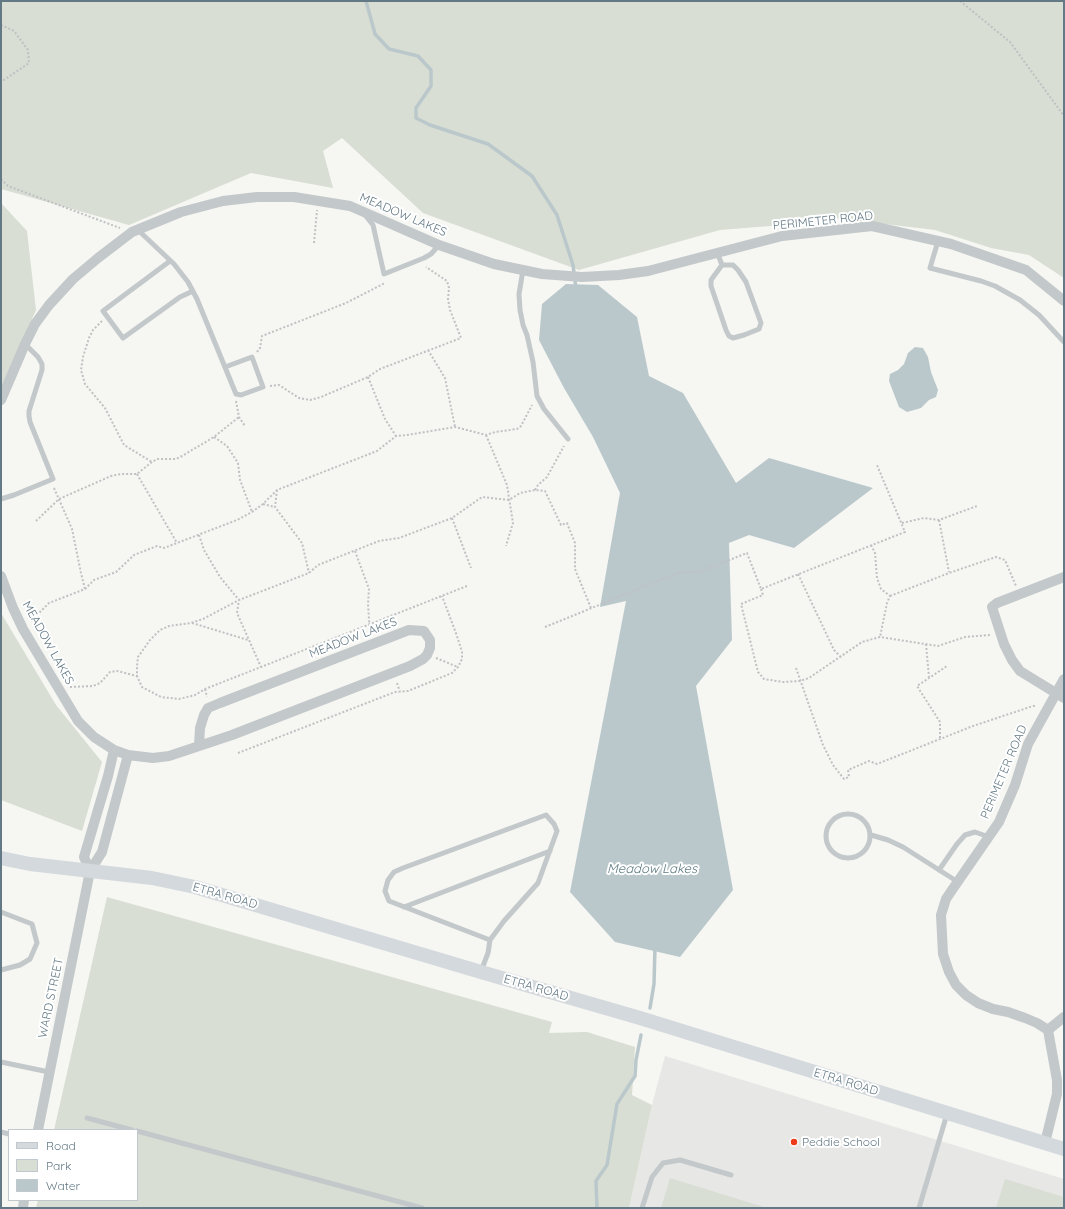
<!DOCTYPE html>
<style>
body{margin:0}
#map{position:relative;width:1065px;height:1209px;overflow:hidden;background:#f6f6f2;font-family:Quicksand,sans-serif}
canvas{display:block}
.frame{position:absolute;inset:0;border:2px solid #637985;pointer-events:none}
.legend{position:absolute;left:8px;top:1129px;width:130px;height:72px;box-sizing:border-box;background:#fff;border:1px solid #c1c9ce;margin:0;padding:5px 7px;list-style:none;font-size:12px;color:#637985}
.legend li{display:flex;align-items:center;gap:8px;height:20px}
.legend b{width:20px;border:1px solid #c1c9ce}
</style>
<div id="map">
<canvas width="1065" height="1209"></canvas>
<div class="frame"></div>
<ul class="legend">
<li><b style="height:5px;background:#d4d9dd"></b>Road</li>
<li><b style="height:11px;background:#d8ded3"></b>Park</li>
<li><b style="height:11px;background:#bac8cc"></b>Water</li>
</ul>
</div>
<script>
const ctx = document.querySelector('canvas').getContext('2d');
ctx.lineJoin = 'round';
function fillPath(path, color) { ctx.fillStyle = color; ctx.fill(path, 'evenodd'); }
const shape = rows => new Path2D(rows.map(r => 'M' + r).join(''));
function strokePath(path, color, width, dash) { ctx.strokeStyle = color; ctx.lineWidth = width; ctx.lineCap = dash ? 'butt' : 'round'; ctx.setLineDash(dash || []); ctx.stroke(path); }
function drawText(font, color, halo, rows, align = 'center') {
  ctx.font = font + ' Quicksand,sans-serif'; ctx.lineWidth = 4; ctx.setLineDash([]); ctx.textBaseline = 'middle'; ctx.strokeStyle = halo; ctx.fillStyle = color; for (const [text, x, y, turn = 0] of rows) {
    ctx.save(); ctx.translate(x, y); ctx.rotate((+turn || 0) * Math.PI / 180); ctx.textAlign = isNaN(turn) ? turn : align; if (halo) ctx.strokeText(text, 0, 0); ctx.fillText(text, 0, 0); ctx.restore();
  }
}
fillPath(shape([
 [665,1056,1064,1179,1064,1208,629,1208,652,1105]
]), '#e7e7e6');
fillPath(shape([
 [1,1,1064,1,1064,278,1029,255,991,248,935,230,811,215,770,226,720,230,579,270,423,213,342,138,323,151,333,188,251,173,129,225,1,189],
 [1,203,27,231,36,310,1,389],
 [1,613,56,705,102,762,82,831,1,800],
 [107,897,552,1022,549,1033,587,1032,635,1047,632,1095,652,1105,629,1208,36,1208,38,1200,137,1200,137,1130,54,1130],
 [670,1178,767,1208,661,1208],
 [1005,1179,1064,1197,1064,1208,996,1208]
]), '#d8ded3');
fillPath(shape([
 [566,284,598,285,637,317,649,376,683,393,736,483,769,458,873,488,794,548,749,535,729,543,732,640,696,686,733,890,680,957,615,942,570,892,626,601,600,607,620,493,593,437,564,388,539,340,542,304],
 [915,347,923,348,928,357,931,372,938,390,936,397,929,400,921,408,907,412,899,407,889,381,890,374,898,370,904,364,908,353]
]), '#bac8cc');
strokePath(shape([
 [366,1,375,34,389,49,418,56,431,70,431,86,416,108,416,118,430,125,488,144,532,176,557,215,573,265,576,289],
 [650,1008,654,984,655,947],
 [597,1208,596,1181,607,1165,617,1104,635,1076,636,1060,641,1035]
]), '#bac8cc', 3.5);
strokePath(shape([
 [960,1,1010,42,1064,116],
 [1,25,14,31,28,50,29,63,1,82],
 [1,179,8,186,120,228],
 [314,243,317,210],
 [102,321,93,330,89,338,83,357,81,370,85,384,105,408,124,445,152,462],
 [428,350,445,378,455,427],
 [257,352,260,348,262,336,346,303,385,283],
 [368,377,385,419,396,436],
 [270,386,279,385,299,398,310,400,321,397,368,377,380,369,461,338,450,310,448,299,449,288,447,281,426,267],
 [236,401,239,417,245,426],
 [486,435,507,485,513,523,506,546],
 [214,437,227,446,238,463,240,480,252,512],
 [137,474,177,543],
 [54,488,72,529,81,573,85,589],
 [277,490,275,507,302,543,309,573],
 [535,490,538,485,547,477,564,446],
 [263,504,275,507],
 [452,518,471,568],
 [939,520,949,572],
 [36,521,59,499,111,476,121,474,137,474,152,462,157,459,176,459,182,456,214,437,239,417],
 [902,523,924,518,939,520,977,506],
 [199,535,204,550,220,577,239,600,237,613,261,667],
 [871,545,875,553,877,578,881,589,890,596,887,603,880,637],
 [355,551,369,589,368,604,370,634],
 [798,574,834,650,841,657],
 [467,586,205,689,195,695,179,699,161,697,142,687,137,676,137,666,138,657,150,640,160,630,169,626,191,623,203,619,239,600,309,573,318,565,379,541,399,538,452,518,482,497,509,500,520,493,535,490,545,491,561,525,567,523,575,543,575,569,591,608],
 [761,589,763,595,741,604,758,672,764,679,783,682,800,681,809,678,862,642,880,637,938,646,965,637,990,635],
 [890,596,949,573,996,557,1005,560,1016,586],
 [31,621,49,603,85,589,94,580,116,572,134,555,157,546,164,548,237,520,252,512,263,504,277,490,377,451,396,436,407,435,455,427,486,435,495,432,517,429,521,426,532,405],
 [192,623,248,640],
 [545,627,678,573,699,572,747,553,761,589,905,532,877,465],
 [926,644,929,677],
 [436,658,458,667],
 [796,668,823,745,833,765,844,779,849,777,848,770,869,761,877,764,973,726,1033,706,1036,706],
 [397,683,400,692],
 [70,687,93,686,100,683,110,672,117,671,137,676],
 [205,689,207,697],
 [940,738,940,722,917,686,947,666],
 [238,753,395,692,408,691,452,673,458,667,462,659,462,652,457,636,442,596]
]), '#bfc1c3', 2, [2, 2]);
strokePath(shape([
 [365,215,373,225,384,274,424,258,431,254,439,245],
 [138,230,174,264,188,282,197,299,236,394,241,395,263,387,252,357,225,367],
 [938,241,930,268,981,281,995,286,1020,300,1039,315,1064,342],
 [717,252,722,265,733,265,738,270,746,282,761,323,759,329,744,335,733,338,729,336,726,330,711,286,711,280,722,265],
 [170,261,103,311,123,338,180,297,193,291],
 [523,270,519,294,520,310,523,325,527,335,533,362,537,396,544,409,568,439],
 [1,499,14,495,53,479,30,422,29,416,29,411,42,370,42,364,38,357,25,344],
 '826 836a22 22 0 1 1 44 0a22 22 0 1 1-44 0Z',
 [871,835,888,840,903,847,958,882],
 [939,870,957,844,965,835,975,832,989,837],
 [404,907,550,851],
 [1,912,32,924,37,943,30,959,20,965,1,970],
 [481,971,488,953,490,940,504,921,538,883,557,831,554,824,546,815,403,868,394,872,388,880,385,891,389,901,490,940],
 [1,1062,49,1072],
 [87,1118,132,1130],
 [137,1131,422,1208],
 [1,1132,9,1134],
 [642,1208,652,1177,663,1163,680,1160,731,1175],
 [919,1208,947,1114]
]), '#c3c8ca', 5);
strokePath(shape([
 [1,400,25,344,35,324,49,305,73,279,98,258,132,232,181,212,223,201,257,197,294,197,350,206,439,245,494,264,542,274,582,277,619,275,648,271,782,236,872,226,951,244,1026,270,1064,301],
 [1,576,13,608,23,629,78,721,94,737,114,750,128,755,153,758,169,756,232,735,410,666,423,659,427,655,430,648,430,640,424,631,409,630,220,703,208,708,204,715,200,728,199,746],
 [1064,577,997,603,992,607,1004,644,1012,660,1020,671,1064,698],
 [90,871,84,857,108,776,114,750],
 [1048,1030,1064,1017],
 [38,1130,90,871,102,852,128,755],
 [1045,1143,1057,1094,1057,1080,1048,1030,1037,1023,1025,1018,1008,1012,993,1009,978,1003,966,995,956,985,949,972,943,954,941,915,946,899,952,890,999,822,1015,785,1028,744,1064,679],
 [23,1208,24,1200]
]), '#c3c8ca', 10);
strokePath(shape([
 [1,858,30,864,152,878,195,887,481,972,640,1018,1064,1149]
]), '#d4d9dd', 14);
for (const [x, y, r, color] of [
 [794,1142,4,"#ed3b1b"]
]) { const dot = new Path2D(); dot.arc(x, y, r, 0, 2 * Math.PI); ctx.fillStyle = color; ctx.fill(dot); strokePath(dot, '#fff', 1.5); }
drawText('12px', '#637985', '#fff', [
 ["MEADOW LAKES",403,215,23],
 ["PERIMETER ROAD",823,221,-6],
 ["MEADOW LAKES",353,638,-21],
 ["MEADOW LAKES",48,643,61],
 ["PERIMETER ROAD",1004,772,-67],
 ["ETRA ROAD",225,896,16],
 ["ETRA ROAD",536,988,16],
 ["WARD STREET",51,998,-78],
 ["ETRA ROAD",846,1082,17]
]);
drawText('12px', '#637985', '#fff', [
 ["Peddie School",802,1142]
], 'left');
drawText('italic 13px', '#5f7b82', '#fff', [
 ["Meadow Lakes",652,869]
]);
</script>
